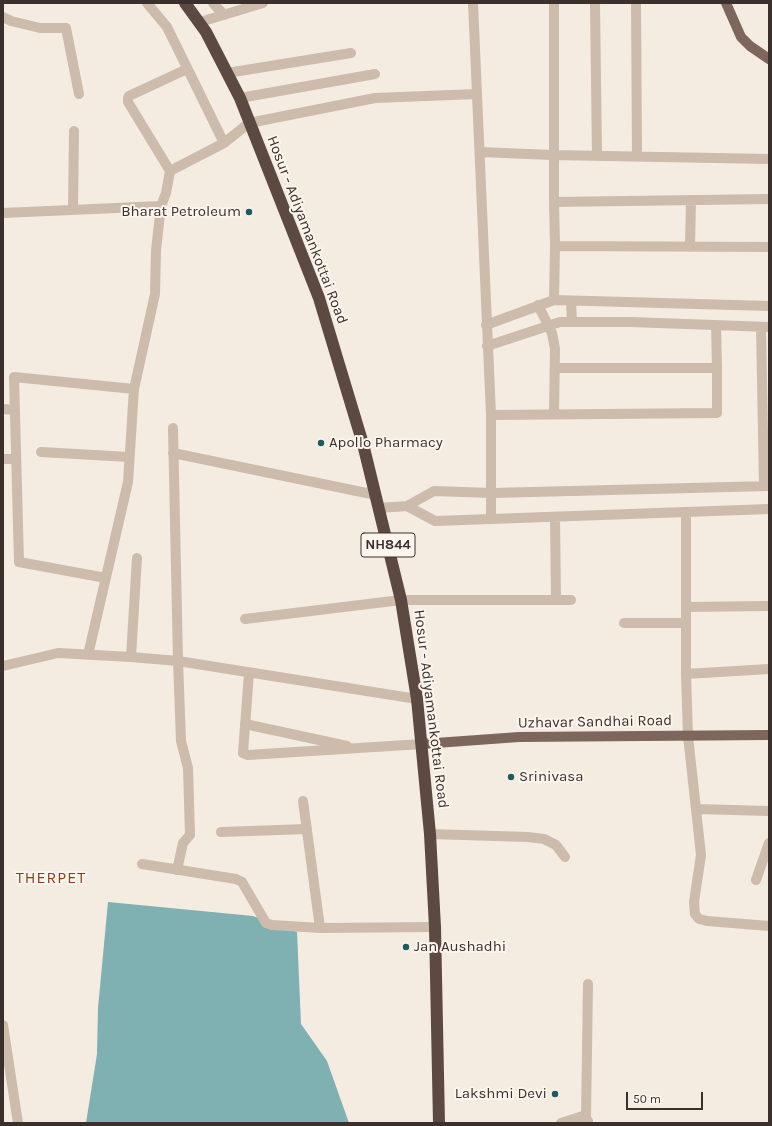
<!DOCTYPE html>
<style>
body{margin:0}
#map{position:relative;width:772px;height:1126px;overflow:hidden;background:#f4ebe1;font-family:Karla,sans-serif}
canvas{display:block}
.frame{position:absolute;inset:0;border:4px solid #3b302b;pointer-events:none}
.scale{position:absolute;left:626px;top:1092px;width:77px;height:18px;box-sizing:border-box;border:2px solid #3b302b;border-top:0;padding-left:5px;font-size:12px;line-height:14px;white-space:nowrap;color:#3b302b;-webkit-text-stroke:3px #fbf5ee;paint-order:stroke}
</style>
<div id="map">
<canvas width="772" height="1126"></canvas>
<div class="frame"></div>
<div class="scale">50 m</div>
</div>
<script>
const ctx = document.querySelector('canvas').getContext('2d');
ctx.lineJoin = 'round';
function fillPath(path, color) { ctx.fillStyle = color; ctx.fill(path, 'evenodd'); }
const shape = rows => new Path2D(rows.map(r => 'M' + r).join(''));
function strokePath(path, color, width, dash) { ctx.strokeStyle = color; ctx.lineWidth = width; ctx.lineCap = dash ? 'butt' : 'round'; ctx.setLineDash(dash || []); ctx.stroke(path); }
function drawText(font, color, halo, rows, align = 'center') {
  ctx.font = font + ' Karla,sans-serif'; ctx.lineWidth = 4; ctx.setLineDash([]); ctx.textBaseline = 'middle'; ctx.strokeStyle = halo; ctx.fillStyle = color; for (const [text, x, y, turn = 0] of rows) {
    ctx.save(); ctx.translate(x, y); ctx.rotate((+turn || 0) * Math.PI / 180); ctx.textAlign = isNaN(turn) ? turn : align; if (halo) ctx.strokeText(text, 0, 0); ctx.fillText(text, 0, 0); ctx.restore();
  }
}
fillPath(shape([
 [108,902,253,916,297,932,301,1024,327,1061,349,1123,86,1123,97,1054,98,1008]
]), '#7fb0b2');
strokePath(shape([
 [147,3,167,27,224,143],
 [213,3,224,15],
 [473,3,491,415,491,518],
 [554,3,554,202],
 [595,3,597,156],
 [636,3,637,156],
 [3,17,11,21,40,28,66,28,79,94],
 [200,22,263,3],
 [227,73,351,53],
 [240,98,375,74],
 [480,152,552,155,769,159],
 [170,171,128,102,128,98,129,96,187,69],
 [73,208,74,131],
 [3,213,161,206],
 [555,246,769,247],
 [690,247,691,200],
 [554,300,555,246,554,202,769,199],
 [571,301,572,322],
 [538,305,552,333,555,349,554,414],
 [486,325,554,300,769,306],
 [761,327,764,486],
 [487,346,560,322,631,322,769,327],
 [556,368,717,368,716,325],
 [3,409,15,410],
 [491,415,717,413,717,368],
 [173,428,178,661,181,741,188,768,190,835,183,843,177,870],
 [41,452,129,457],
 [173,453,376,495],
 [3,459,16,459],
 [407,506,435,521,769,509],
 [379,508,407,506,434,491,492,493,769,486],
 [686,513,686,674,688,736,701,855,694,902,695,914,699,919,707,921,769,926],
 [555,517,556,600],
 [106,578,19,562,14,377,134,389],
 [686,607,769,606],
 [245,619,401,600,571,600],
 [624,623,686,623],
 [88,655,128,482,134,389,155,294,156,250,161,206,166,193,170,171,224,143,249,123,375,98,477,94],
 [131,657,137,558],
 [3,666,58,653,131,657,178,661,417,699],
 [249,673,243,753,248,755,422,744],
 [686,674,769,669],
 [245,724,347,746],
 [303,801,320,928],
 [696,809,769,811],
 [221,832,307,829],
 [430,834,528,837,544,839,556,845,565,857],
 [142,864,236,879,242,882,266,923,272,925,320,928,435,927],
 [756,880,769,843],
 [3,1025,18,1123],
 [586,1117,588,984],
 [561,1123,583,1116,588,1121]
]), '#cdbbac', 10);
strokePath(shape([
 [726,3,741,37,750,46,769,59],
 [422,744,519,737,769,735]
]), '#7d675c', 10);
strokePath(shape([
 [185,3,206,32,240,98,319,298,363,444,401,600,417,699,430,834,435,927,439,1123]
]), '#5c4a42', 12);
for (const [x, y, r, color] of [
 [249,212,4,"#1f5a5e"],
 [321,443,4,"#1f5a5e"],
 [511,777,4,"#1f5a5e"],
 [406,947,4,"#1f5a5e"],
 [555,1094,4,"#1f5a5e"]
]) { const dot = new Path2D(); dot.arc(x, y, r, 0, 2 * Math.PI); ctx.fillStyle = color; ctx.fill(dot); strokePath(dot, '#fbf5ee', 1.5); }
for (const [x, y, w] of [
 [388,545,54]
]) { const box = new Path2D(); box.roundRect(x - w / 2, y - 12, w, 24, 3); ctx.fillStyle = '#fbf5ee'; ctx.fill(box); strokePath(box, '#3b302b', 1); }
drawText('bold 14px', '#3b302b', null, [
 ["NH844",388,545]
]);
drawText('15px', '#3b302b', '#fbf5ee', [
 ["Bharat Petroleum",241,212,"right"],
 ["Apollo Pharmacy",329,443],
 ["Srinivasa",519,777],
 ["Jan Aushadhi",414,947],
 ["Lakshmi Devi",547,1094,"right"]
], 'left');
drawText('15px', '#3b302b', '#fbf5ee', [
 ["Hosur - Adiyamankottai Road",307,230,69],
 ["Hosur - Adiyamankottai Road",431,709,83],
 ["Uzhavar Sandhai Road",595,722,-1]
]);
ctx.letterSpacing = '1px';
drawText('16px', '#8c3b22', '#fbf5ee', [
 ["THERPET",51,878]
]);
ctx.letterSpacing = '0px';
</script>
